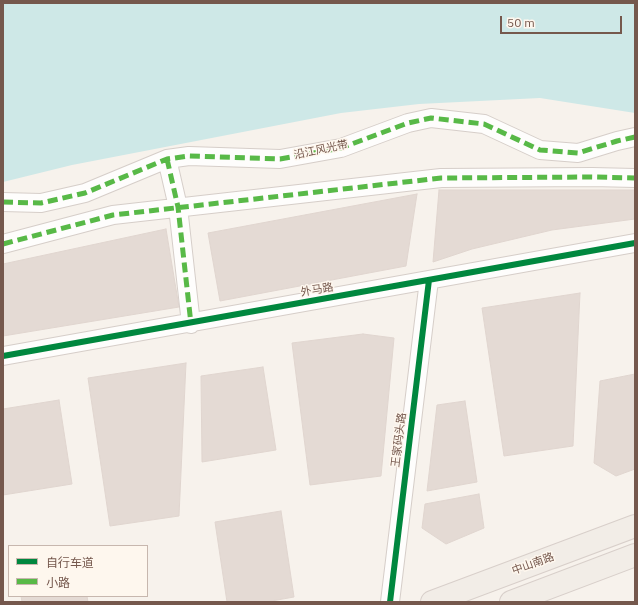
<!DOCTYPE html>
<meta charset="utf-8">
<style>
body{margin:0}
#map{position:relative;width:638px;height:605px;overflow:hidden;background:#f7f2ec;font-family:"IBM Plex Sans","Noto Sans SC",sans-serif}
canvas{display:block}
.frame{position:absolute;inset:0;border:4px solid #75584d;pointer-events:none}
.legend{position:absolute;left:8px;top:545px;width:140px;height:52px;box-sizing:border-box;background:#fef7ee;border:1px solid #c7b7ae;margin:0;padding:5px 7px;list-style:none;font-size:12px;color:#75584d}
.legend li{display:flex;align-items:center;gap:8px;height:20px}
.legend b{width:20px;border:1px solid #c7b7ae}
.scale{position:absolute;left:500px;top:16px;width:122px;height:18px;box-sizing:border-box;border:2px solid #75584d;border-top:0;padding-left:5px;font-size:12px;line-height:14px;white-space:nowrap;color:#75584d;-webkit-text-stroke:3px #fef7ee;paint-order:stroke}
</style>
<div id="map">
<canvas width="638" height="605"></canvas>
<div class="frame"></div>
<ul class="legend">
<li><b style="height:5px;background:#00873e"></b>自行车道</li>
<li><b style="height:5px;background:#58b947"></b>小路</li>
</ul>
<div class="scale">50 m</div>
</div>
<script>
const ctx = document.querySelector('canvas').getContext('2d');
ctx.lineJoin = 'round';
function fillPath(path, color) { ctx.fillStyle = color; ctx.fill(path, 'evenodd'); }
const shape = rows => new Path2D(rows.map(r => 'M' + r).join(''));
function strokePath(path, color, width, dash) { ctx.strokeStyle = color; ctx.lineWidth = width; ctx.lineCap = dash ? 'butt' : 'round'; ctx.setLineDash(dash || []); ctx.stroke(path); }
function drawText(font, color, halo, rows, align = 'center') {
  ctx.font = font + ' "IBM Plex Sans","Noto Sans SC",sans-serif'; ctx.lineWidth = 3; ctx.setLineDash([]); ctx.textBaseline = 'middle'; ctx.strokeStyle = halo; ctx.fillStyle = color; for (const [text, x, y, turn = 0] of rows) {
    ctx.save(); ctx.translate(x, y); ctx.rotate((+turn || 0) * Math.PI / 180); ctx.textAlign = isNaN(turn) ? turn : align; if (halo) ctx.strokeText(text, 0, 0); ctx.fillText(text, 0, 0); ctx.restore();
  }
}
fillPath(shape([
 [3,3,635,3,635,113,540,98,419,104,341,113,72,165,3,182]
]), '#cee8e7');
const building = shape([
 [439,190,635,190,635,219,552,230,472,249,433,262,439,190],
 [417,194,406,266,220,301,208,233,417,194],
 [166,229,179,307,3,336,3,264,166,229],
 [580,293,573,446,504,456,482,308,580,293],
 [363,334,394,338,381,476,310,485,292,343,363,334],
 [186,363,179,516,110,526,88,378,186,363],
 [263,367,276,450,202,462,201,376,263,367],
 [635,374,635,469,616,476,594,463,600,381,635,374],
 [59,400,72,484,3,495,3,409,59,400],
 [465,401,477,482,427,491,437,405,465,401],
 [479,494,484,528,446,544,422,528,425,504,479,494],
 [281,511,294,597,266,602,227,602,215,522,281,511],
 [21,596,87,596,88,602,22,602,21,596]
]);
fillPath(building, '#e4dad4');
strokePath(building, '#e0d5cf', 1);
const street = shape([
 [167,159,178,207,191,324],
 [3,202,41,203,85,193,167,159,189,156,280,159,341,148,408,123,431,118,484,124,540,150,578,153,617,141,635,137],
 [3,244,113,215,441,178,592,177,635,178],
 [3,356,635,243],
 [390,602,429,280]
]);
const primary = shape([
 [432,602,635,526],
 [511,602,635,555]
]);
strokePath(street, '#d6cec9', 20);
strokePath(primary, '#d8cfca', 24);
strokePath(street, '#fefdfc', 18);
strokePath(primary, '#f2ede7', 22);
strokePath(shape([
 [167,159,178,207,191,324],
 [3,202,41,203,85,193,167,159,189,156,280,159,341,148,408,123,431,118,484,124,540,150,578,153,617,141,635,137],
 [3,244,113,215,441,178,592,177,635,178]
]), '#58b947', 5, [10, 5]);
strokePath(shape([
 [3,356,635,243],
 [390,602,429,280]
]), '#00873e', 6);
drawText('11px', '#75584d', '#fef7ee', [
 ["沿江风光带",321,150,-12],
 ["外马路",317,290,-10],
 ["王家码头路",399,440,-83],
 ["中山南路",533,564,-20]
]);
</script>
